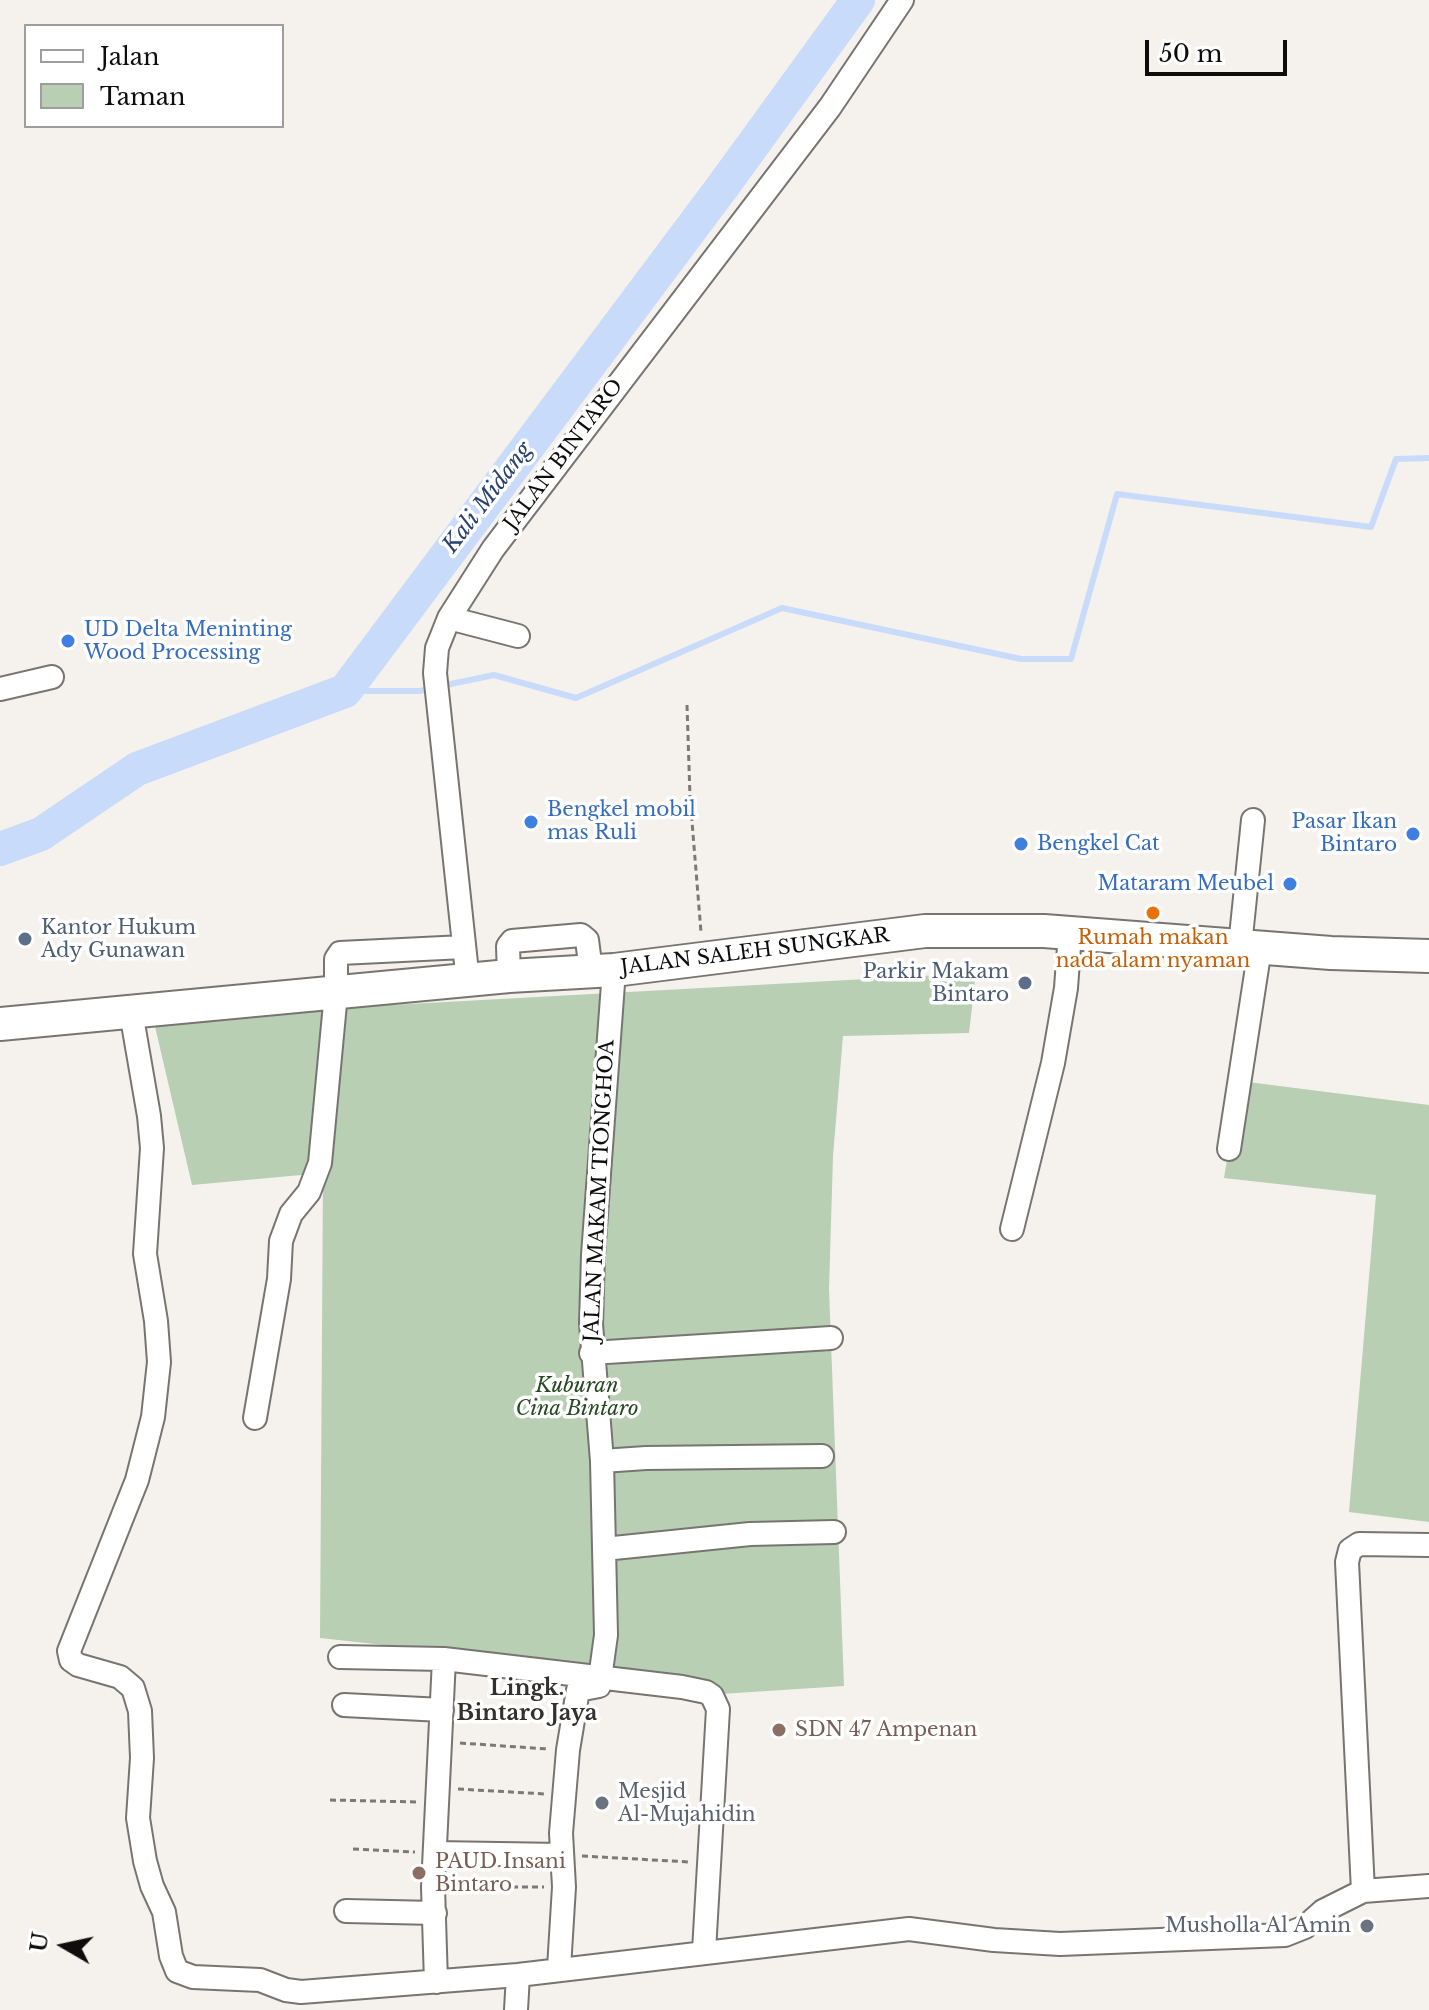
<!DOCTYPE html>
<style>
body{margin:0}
#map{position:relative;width:1429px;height:2010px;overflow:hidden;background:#f5f1ed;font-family:"Libre Baskerville",serif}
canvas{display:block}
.legend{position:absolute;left:24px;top:24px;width:260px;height:104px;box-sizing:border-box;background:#fff;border:2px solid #9f9e9e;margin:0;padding:10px 14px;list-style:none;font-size:24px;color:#0e0d0c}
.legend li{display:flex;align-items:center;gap:16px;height:40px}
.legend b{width:40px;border:2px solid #9f9e9e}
.north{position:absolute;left:24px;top:1906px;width:80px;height:80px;-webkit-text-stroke:6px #fff;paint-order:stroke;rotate:279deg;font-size:22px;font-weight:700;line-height:32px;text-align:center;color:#0e0d0c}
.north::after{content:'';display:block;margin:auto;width:28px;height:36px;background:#0e0d0c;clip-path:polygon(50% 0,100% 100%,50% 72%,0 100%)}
.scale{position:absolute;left:1145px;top:40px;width:142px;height:36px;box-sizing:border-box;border:4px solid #0e0d0c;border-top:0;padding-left:10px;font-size:24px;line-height:28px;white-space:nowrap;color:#0e0d0c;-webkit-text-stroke:6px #fff;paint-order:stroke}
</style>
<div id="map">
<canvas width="1429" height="2010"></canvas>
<ul class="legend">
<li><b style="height:10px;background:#fff"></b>Jalan</li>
<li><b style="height:22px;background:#b8cfb4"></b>Taman</li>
</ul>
<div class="north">U</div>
<div class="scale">50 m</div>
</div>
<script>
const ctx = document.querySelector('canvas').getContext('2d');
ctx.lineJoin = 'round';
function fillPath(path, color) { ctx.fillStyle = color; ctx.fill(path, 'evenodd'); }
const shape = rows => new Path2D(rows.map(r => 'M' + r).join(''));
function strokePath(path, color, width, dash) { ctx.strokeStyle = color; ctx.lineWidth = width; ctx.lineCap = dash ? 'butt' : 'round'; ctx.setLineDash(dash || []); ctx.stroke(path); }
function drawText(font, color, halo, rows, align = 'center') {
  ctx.font = font + ' "Libre Baskerville",serif'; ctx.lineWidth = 7; ctx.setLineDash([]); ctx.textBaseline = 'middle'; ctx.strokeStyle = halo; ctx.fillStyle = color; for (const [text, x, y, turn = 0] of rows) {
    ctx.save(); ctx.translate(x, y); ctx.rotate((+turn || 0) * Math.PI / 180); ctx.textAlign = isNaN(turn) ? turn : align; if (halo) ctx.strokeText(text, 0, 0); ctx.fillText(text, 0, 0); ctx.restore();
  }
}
fillPath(shape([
 [976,973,969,1033,843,1036,833,1156,829,1289,844,1686,721,1694,666,1676,320,1638,323,1173,192,1185,153,1018],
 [1240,1081,1429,1105,1429,1522,1349,1512,1376,1195,1224,1178]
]), '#b8cfb4');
strokePath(shape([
 [441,686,494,675,576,698,782,608,1021,659,1071,659,1117,494,1371,527,1396,459,1429,458],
 [345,691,419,691,430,689]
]), '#c9dbfa', 6);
strokePath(shape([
 [0,849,41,834,137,769,345,691,723,186,858,0]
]), '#c9dbfa', 34);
const minor = shape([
 [449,618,518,636],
 [0,689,52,677],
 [1240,946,1253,820],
 [509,976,508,946,512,941,581,935,587,940,591,971],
 [468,982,435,673,437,648,449,618,493,549,830,107,902,0],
 [131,1012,149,1116,152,1148,145,1254,156,1321,159,1362,153,1417,137,1480,69,1651,71,1660,78,1665,120,1677,133,1688,140,1711,142,1758,138,1818,145,1861,152,1886,164,1912,171,1956,177,1971,193,1977,260,1980,286,1990,301,1992,518,1975,909,1929,994,1940,1060,1944,1285,1935,1305,1927,1323,1911,1363,1891,1429,1886],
 [1229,1149,1260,948],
 [1012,1229,1053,1063,1066,988,1070,933],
 [591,1353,831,1338],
 [255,1418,279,1279,281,1241,291,1214,309,1192,320,1163,336,993,336,959,340,953,464,947],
 [602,1461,646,1458,822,1456],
 [604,1549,750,1534,834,1532],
 [340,1657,444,1659,682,1687,706,1692,712,1696,718,1709,704,1951],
 [344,1705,442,1710],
 [435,1853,562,1855],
 [1363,1891,1347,1562,1350,1550,1359,1544,1429,1545],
 [346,1911,435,1913],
 [559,1968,564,1887,561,1833,568,1750,578,1690,599,1686,606,1635,602,1461,591,1324,593,1255,614,970],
 [436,1982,433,1887,444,1659],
 [516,2010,518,1975]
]);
const highway = shape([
 [0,1024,509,976,614,970,925,931,1044,931,1331,953,1429,956]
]);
strokePath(minor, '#787571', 26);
strokePath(highway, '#787571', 36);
strokePath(shape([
 [687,705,690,797,701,932],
 [460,1743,548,1749],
 [458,1789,546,1794],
 [330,1800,417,1802],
 [353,1849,415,1852],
 [582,1856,690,1862],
 [452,1887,544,1887]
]), '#7b7977', 3, [6, 4]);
strokePath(minor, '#fff', 22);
strokePath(highway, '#fff', 32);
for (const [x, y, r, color] of [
 [68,641,8,"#3f7fe0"],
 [531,822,8,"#3f7fe0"],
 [1413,834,8,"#3f7fe0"],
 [1021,844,8,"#3f7fe0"],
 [1290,884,8,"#3f7fe0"],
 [1153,913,8,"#e8710a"],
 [25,939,8,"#5c6f8a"],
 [1025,983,8,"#5c6f8a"],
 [779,1730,8,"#8d6e63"],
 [602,1803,8,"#6b7280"],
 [419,1873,8,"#8d6e63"],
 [1367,1926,8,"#6b7280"]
]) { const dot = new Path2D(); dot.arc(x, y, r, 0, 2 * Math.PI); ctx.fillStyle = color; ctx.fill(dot); strokePath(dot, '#fff', 3); }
drawText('20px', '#0e0d0c', '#fff', [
 ["JALAN BINTARO",564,455,-53],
 ["JALAN SALEH SUNGKAR",755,952,-7],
 ["JALAN MAKAM TIONGHOA",600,1191,-87]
]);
drawText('20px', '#366cbe', '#fff', [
 ["UD Delta Meninting",84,630],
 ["Wood Processing",84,653],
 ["Bengkel mobil",547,810],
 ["mas Ruli",547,833],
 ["Pasar Ikan",1397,822,"right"],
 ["Bintaro",1397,845,"right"],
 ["Bengkel Cat",1037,844],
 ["Mataram Meubel",1274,884,"right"]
], 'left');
drawText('20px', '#4e5e75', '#fff', [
 ["Kantor Hukum",41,928],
 ["Ady Gunawan",41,951],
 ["Parkir Makam",1009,972,"right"],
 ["Bintaro",1009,995,"right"]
], 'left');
drawText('20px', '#c56008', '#fff', [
 ["Rumah makan",1153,938],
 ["nada alam nyaman",1153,961]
]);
drawText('italic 20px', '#264921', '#fff', [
 ["Kuburan",577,1386],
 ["Cina Bintaro",577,1409]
]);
drawText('20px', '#785e54', '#fff', [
 ["SDN 47 Ampenan",795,1730],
 ["PAUD Insani",435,1862],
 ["Bintaro",435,1885]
], 'left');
drawText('20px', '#5b616d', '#fff', [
 ["Mesjid",618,1792],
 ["Al-Mujahidin",618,1815],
 ["Musholla Al Amin",1351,1926,"right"]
], 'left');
drawText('italic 22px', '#2a426c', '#fff', [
 ["Kali Midang",488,498,-53]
]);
drawText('bold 22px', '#33312d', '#fff', [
 ["Lingk.",527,1689],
 ["Bintaro Jaya",527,1714]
]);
</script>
